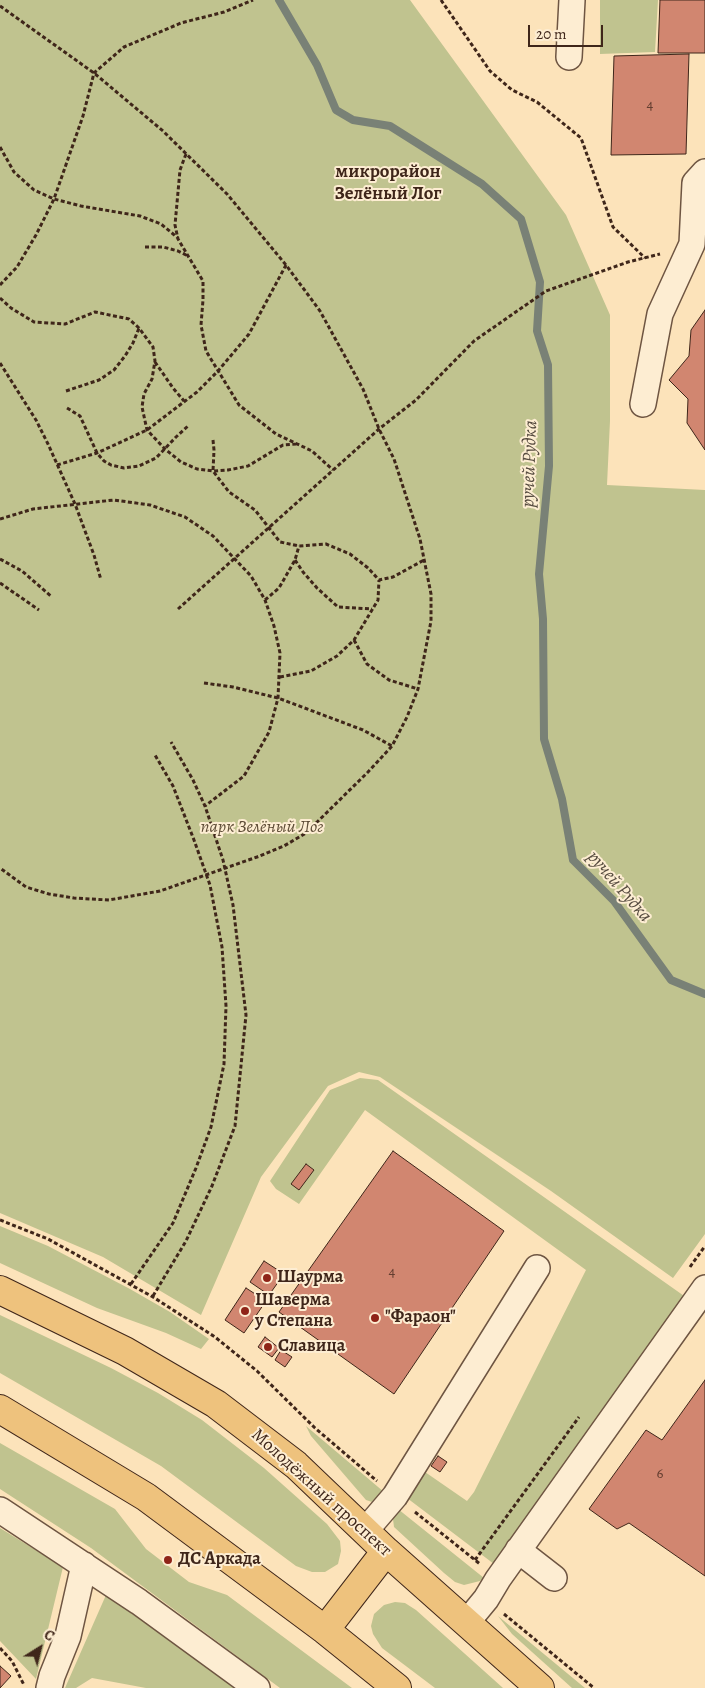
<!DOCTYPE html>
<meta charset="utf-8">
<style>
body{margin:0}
#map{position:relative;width:705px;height:1688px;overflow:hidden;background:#fce3ba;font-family:Alegreya,serif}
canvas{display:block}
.north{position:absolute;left:15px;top:1623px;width:50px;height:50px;-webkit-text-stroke:4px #fdedd2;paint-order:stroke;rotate:36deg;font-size:14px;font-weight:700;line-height:20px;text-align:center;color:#3f261a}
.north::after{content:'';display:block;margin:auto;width:18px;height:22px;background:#3f261a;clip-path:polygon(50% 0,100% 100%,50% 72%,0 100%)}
.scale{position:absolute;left:528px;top:25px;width:75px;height:22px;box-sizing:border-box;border:2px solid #3f261a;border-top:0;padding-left:6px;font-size:15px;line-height:18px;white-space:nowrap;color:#3f261a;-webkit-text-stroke:4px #fdedd2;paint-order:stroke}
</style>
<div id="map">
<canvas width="705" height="1688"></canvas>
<div class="north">С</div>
<div class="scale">20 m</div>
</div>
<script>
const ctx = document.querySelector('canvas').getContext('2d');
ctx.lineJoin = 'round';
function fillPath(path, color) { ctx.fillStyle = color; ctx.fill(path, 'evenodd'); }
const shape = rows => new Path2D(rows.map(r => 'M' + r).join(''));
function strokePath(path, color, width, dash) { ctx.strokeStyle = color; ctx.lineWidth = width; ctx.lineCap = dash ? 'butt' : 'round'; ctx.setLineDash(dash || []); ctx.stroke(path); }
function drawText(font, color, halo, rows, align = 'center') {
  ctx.font = font + ' Alegreya,serif'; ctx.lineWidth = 4; ctx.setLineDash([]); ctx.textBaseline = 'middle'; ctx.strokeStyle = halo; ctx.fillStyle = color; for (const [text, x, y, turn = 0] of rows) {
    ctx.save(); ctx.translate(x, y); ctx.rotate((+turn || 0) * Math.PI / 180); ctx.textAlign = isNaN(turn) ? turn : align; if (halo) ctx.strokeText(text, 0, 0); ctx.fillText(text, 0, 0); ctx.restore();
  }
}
fillPath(shape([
 [0,0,410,0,566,215,610,315,610,421,607,485,705,490,705,1234,673,1278,551,1191,380,1077,359,1072,328,1086,261,1177,201,1315,103,1257,0,1213],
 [600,0,658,0,655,52,600,54],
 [360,1078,378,1080,687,1298,494,1564,407,1498,425,1472,467,1501,474,1492,586,1270,365,1110,299,1204,276,1189,270,1181,330,1090],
 [0,1226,48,1246,130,1289,170,1312,209,1339,201,1349,166,1333,97,1308,0,1263],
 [0,1315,111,1368,158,1393,202,1420,264,1468,327,1524,340,1541,341,1551,338,1564,325,1572,312,1572,296,1566,161,1466,0,1373],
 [306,1426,384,1492,379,1498,372,1502,366,1500,311,1436],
 [0,1443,115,1509,146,1549,189,1582,227,1595,352,1688,280,1688,91,1548,0,1489],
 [398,1509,484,1578,480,1581,464,1585,455,1582,444,1573,394,1527,393,1519],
 [0,1528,63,1567,36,1679,0,1641],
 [106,1595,235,1688,146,1688,92,1678,76,1688,65,1688],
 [395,1602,405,1603,416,1610,503,1688,435,1688,382,1648,373,1634,371,1626,374,1614,384,1605],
 [498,1616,585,1688,572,1688,512,1634]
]), '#c0c38f');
strokePath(shape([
 [279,0,317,65,336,110,353,120,390,126,482,184,521,219,540,282,537,331,548,365,549,466,539,574,543,619,544,739,562,799,573,860,614,901,671,980,705,994]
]), '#798176', 8);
const building = shape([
 [660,0,705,0,705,53,658,53,660,0],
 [689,54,686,154,611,155,614,56,689,54],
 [705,310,705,450,687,423,688,399,669,380,689,356,691,330,705,310],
 [393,1151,504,1231,394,1394,279,1312,393,1151],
 [306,1164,314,1170,299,1190,291,1184,306,1164],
 [264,1261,284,1274,269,1295,250,1282,264,1261],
 [246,1288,266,1301,244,1333,225,1320,246,1288],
 [265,1337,279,1348,272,1357,258,1347,265,1337],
 [281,1350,292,1357,285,1367,275,1360,281,1350],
 [705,1380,705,1576,629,1523,617,1529,589,1509,646,1430,662,1440,705,1380],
 [438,1456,447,1462,440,1472,431,1466,438,1456],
 [0,1666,11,1676,0,1688,0,1666]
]);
fillPath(building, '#d18670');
strokePath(building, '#3f261a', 1);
const minor = shape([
 [569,57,572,0],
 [643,404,660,314,692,244,695,183,705,172],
 [0,1510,139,1602,257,1688],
 [365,1531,395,1496,537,1268],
 [518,1550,554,1578],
 [467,1622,486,1599,498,1579,705,1288],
 [49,1688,52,1676,68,1636,84,1565]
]);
const major = shape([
 [0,1290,125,1351,216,1404,296,1465,386,1551,540,1688],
 [0,1409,146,1497,325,1630,397,1688],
 [325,1630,386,1551]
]);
strokePath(minor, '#6e5542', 28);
strokePath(major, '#3f261a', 30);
strokePath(shape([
 [441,0,490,71,512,90,537,102,581,138,613,227,645,258],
 [0,6,94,73,163,131,227,194,286,265,320,311,363,389,379,429,394,459,420,539,431,594,431,621,418,689,407,717,392,746,368,772,306,833,284,846,257,857,160,891,109,900,74,898,49,894,26,887,0,868],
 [0,147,14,172,34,190,54,199,81,206,140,216,161,224,178,238],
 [186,154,180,170,175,225,178,239,203,281,203,300,201,325,206,351,239,405,276,434,312,451,333,470],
 [145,247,163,247,178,251,188,256],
 [0,285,17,267,36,235,54,199,83,116,94,73,124,47,181,23,224,12,253,0],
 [0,298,11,308,34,322,65,324,95,312,129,319,139,328,153,347,155,361,152,379,144,394,142,407,147,430,165,449,181,462,197,469,213,471,228,470,248,466,283,445,298,444],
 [155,362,173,388,184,401],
 [0,363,36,420,48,444,75,504,94,555,101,580],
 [66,391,99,380,114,370,125,356,133,343,139,328],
 [67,408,80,416,97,453,104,461,111,465,124,468,139,466,156,458,176,437,188,426],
 [213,440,214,450,213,471,229,492,255,510,280,542,299,546,326,544,350,554,368,568,379,580,393,577,424,560],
 [57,465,97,453,147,430,197,392,218,371,249,334,286,265],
 [0,519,33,509,114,500,150,505,185,517,213,536,251,576,265,600,274,626,280,653,278,698,269,732,244,776,205,806],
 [0,559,22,571,52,597],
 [295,560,303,572,317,588,338,607,372,609],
 [0,583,39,610],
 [265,600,279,588,295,560,299,546],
 [178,609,379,429,416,400,474,341,546,291,628,262,660,254],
 [354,640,367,664,389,680,418,689],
 [280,677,311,671,337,656,354,640,378,600,379,580],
 [204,683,233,687,278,698,363,730,392,746],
 [0,1220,48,1239,153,1297,215,1337,257,1371,315,1428,377,1481],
 [690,1267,705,1246],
 [131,1284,173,1223,196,1168,211,1127,224,1064,226,1006,222,947,210,885,194,840,173,786,155,755],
 [153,1296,186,1241,212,1186,235,1126,246,1015,233,905,223,860,205,806,193,780,171,742],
 [415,1512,480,1564],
 [475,1560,579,1417],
 [504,1614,594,1688],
 [0,1648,12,1661,24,1685]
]), '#3f261a', 3, [4, 2.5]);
strokePath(minor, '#fdedd2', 25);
strokePath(major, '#eec27d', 28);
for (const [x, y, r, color] of [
 [267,1278,5,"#8f2418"],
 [245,1311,5,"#8f2418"],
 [375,1318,5,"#8f2418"],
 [268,1347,5,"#8f2418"],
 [168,1560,5,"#8f2418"]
]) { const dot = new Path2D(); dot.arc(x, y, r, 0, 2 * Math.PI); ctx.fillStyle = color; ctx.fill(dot); strokePath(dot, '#fdedd2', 2); }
drawText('15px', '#643e30', null, [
 ["4",650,105],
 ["4",392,1272],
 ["6",660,1474]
]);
drawText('italic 18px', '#5f4d37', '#fdedd2', [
 ["парк Зелёный Лог",262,828]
]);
drawText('bold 18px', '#3f261a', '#fdedd2', [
 ["Шаурма",277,1278],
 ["Шаверма",255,1301],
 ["у Степана",255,1322],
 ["\"Фараон\"",385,1318],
 ["Славица",278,1347],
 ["ДС Аркада",178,1560]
], 'left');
drawText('18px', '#3f261a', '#fdedd2', [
 ["Молодёжный проспект",321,1493,42]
]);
drawText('bold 19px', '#3f261a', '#fdedd2', [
 ["микрорайон",388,172],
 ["Зелёный Лог",388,194]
]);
drawText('italic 19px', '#574c40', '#fdedd2', [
 ["ручей Рудка",530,464,-88],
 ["ручей Рудка",619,887,49]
]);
</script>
